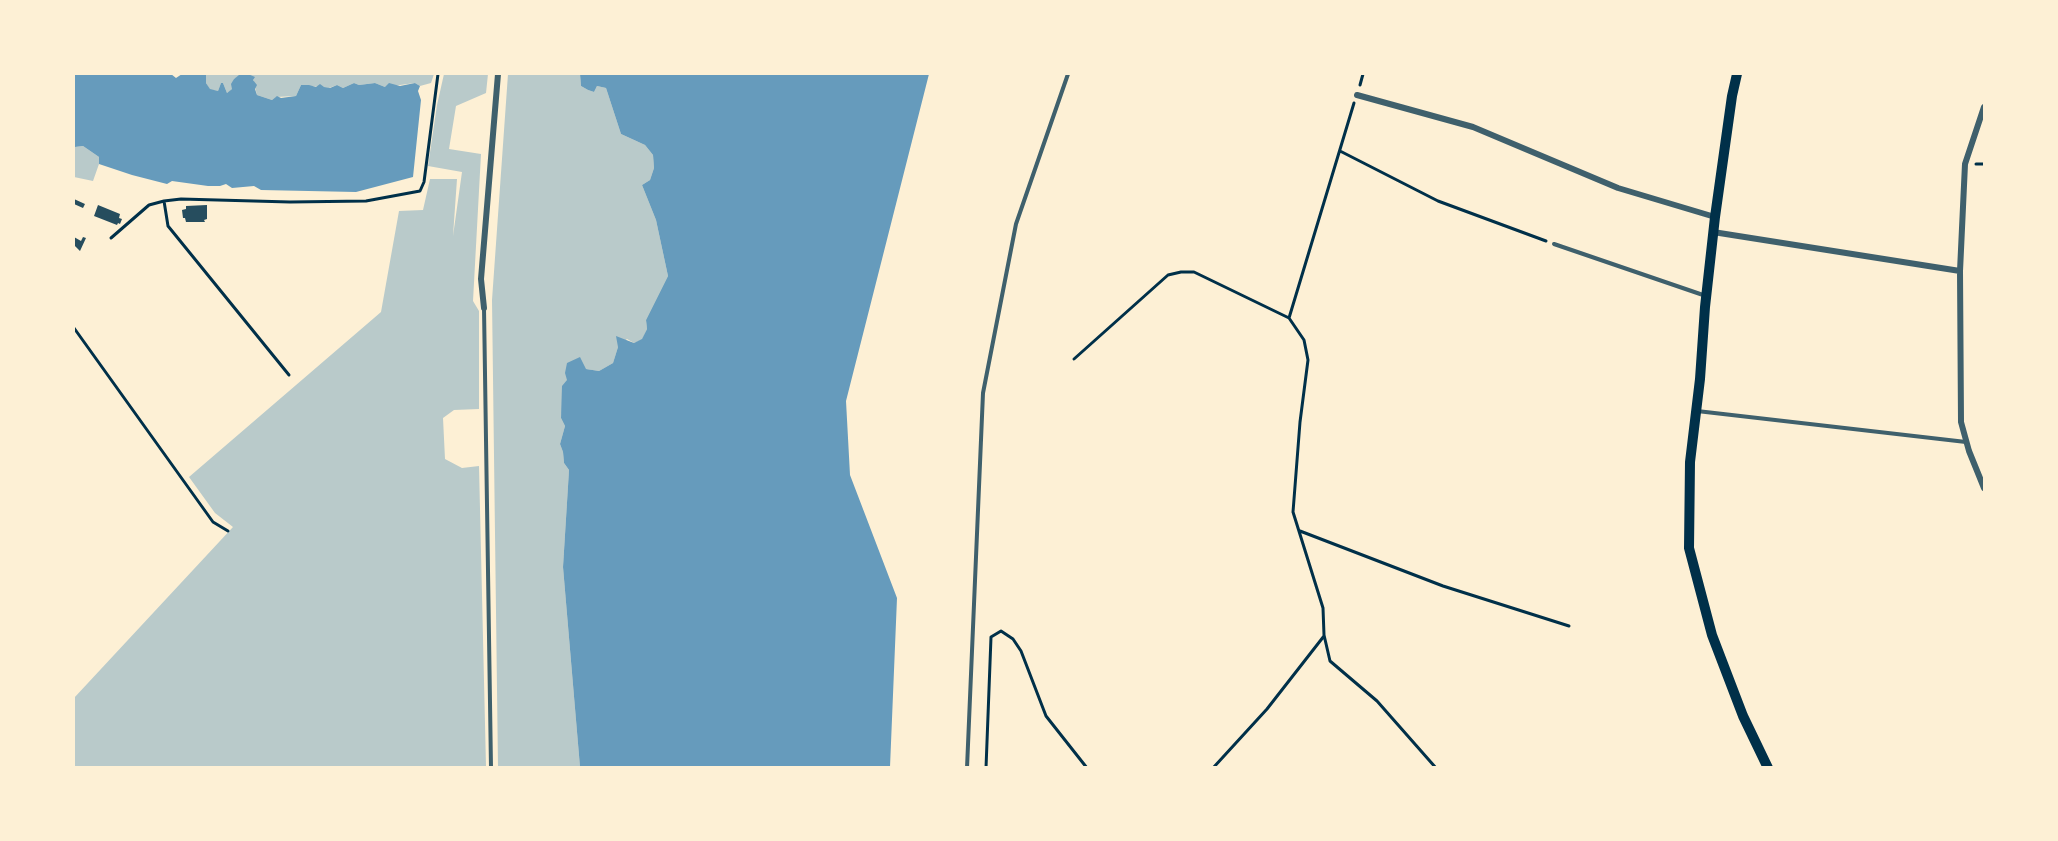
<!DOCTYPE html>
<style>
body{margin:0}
#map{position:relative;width:2058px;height:841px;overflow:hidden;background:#fdf0d5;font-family:Signika,sans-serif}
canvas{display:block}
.frame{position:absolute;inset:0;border:75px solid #fdf0d5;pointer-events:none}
</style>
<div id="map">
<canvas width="2058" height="841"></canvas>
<div class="frame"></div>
</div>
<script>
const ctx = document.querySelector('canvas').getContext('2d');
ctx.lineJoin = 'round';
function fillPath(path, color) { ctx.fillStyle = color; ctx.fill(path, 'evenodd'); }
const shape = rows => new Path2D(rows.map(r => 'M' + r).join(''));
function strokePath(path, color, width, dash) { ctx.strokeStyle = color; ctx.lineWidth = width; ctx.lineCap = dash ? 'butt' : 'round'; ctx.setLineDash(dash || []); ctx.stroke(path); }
fillPath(shape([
 [206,74,434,74,431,83,420,86,415,83,385,87,375,83,359,85,354,83,343,88,337,85,329,88,301,85,296,96,276,97,272,100,257,95,253,79,238,77,234,79,232,89,230,91,227,93,223,83,221,83,218,91,210,90,206,83],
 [444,74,488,74,486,93,456,106,449,149,481,154,473,301,479,311,479,409,454,410,443,418,445,459,462,468,479,466,486,767,74,767,74,698,233,527,215,513,189,477,381,312,399,211,423,210,430,179,457,179,453,236,462,172,428,166,437,105],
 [508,74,580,74,581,86,588,90,594,92,597,86,606,88,621,134,645,145,653,155,654,168,650,180,642,185,656,220,668,276,646,320,647,329,642,340,634,343,627,339,618,347,613,363,599,371,586,369,567,380,561,418,565,426,560,444,563,452,564,463,569,470,563,567,580,767,498,767,492,300],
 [83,146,99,157,99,164,93,181,74,177,74,149,75,147]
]), '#b9caca');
fillPath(shape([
 [74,74,171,74,176,78,182,74,206,74,206,83,210,89,218,91,221,83,223,83,227,93,232,89,231,84,234,79,239,75,248,74,255,77,253,80,257,85,255,89,257,95,272,100,277,96,281,98,296,96,301,85,309,85,316,87,320,84,324,87,330,88,337,85,343,88,354,83,359,85,375,83,385,87,389,83,400,86,415,83,420,86,418,91,421,100,413,177,356,192,261,190,254,186,232,188,226,184,220,186,208,186,172,181,167,184,132,175,99,164,99,157,83,146,75,147,74,149],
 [580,74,929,74,846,401,850,475,897,598,890,767,580,767,563,567,569,470,564,463,563,452,560,444,565,426,561,418,562,386,567,380,565,373,567,363,580,357,586,369,599,371,613,363,618,347,616,336,634,343,642,339,647,329,646,320,668,276,656,220,642,185,650,180,654,168,653,155,645,145,621,134,606,88,597,86,594,92,588,90,581,86]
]), '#669bbc');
fillPath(shape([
 [74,199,85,204,83,208,74,204],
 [98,205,120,214,119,218,122,219,120,224,118,223,117,225,94,216],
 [207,205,207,219,204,220,205,222,186,222,185,218,183,218,182,210,186,209,186,206],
 [74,237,81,241,83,237,86,238,80,251,74,245]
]), '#264d5e');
strokePath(shape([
 [1360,85,1363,74],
 [1354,103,1289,318,1304,340,1308,360,1300,422,1293,512,1323,608,1324,635,1330,661,1377,701,1436,768],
 [1340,151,1438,201,1546,241],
 [1976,164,1984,164],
 [164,201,168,226,289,375],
 [111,238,149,205,164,201,181,199,290,202,366,201,420,191,424,182,438,74],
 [74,328,213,522,228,531],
 [1074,359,1168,275,1181,272,1194,272,1289,318],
 [1300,531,1443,586,1569,626],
 [986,768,991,637,1001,631,1013,639,1021,651,1046,716,1087,768],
 [1213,768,1267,709,1324,636]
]), '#003049', 3);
strokePath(shape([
 [1554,244,1706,296],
 [484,308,491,768],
 [1697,411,1966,442],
 [967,768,983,393,1016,224,1068,74]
]), '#3f606c', 4);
strokePath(shape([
 [1357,95,1473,127,1618,188,1715,217],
 [1984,107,1965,164,1960,271,1961,422,1969,451,1984,488],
 [1713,232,1960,271],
 [484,308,481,279,498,74]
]), '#3f606c', 6);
strokePath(shape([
 [1737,74,1732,96,1715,217,1705,307,1700,379,1690,462,1689,548,1712,635,1743,716,1768,768]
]), '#003049', 10);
</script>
